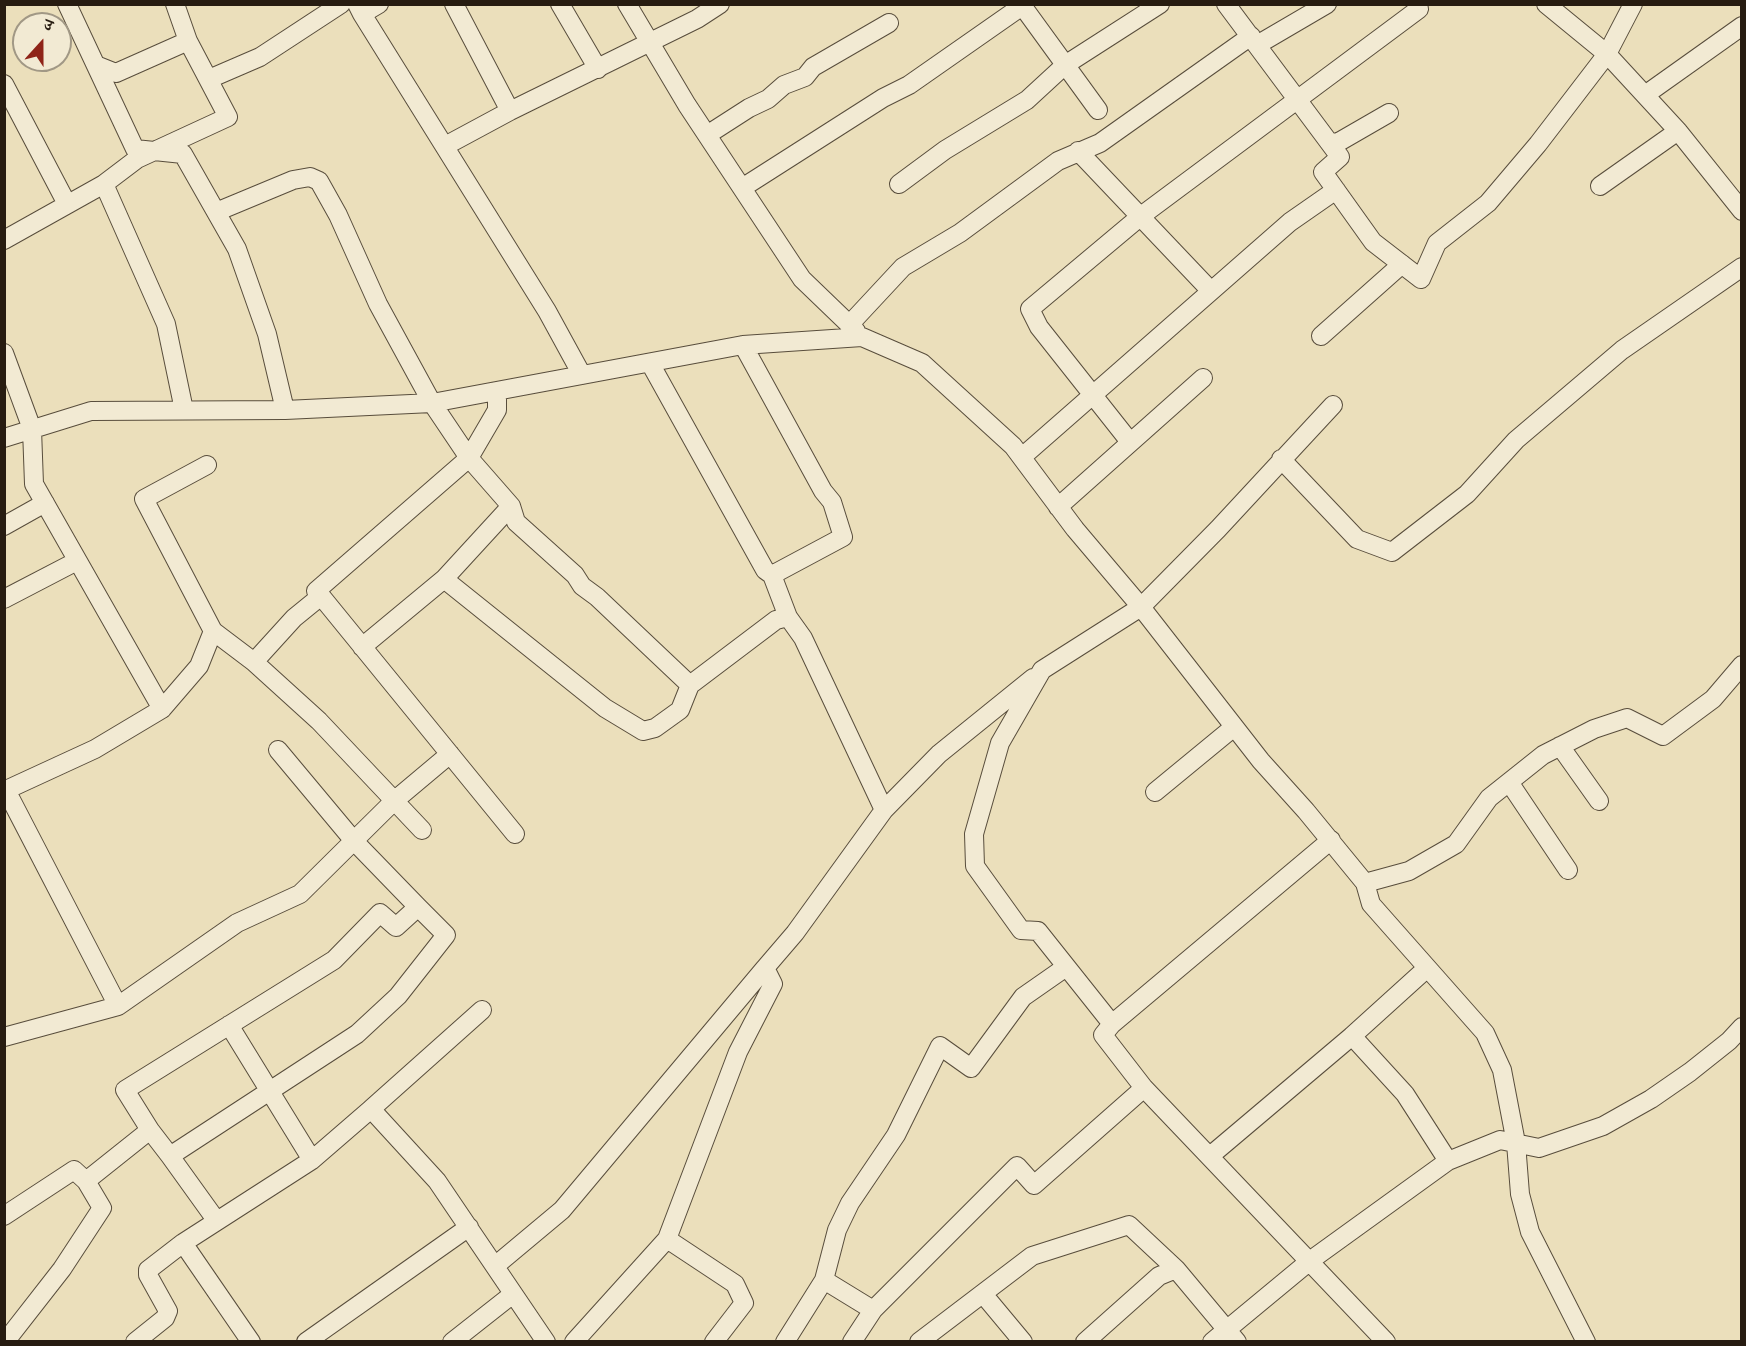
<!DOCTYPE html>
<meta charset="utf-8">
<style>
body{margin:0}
#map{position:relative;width:1746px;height:1346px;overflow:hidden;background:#ebdfbb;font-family:"Sorts Mill Goudy","Noto Serif Devanagari",serif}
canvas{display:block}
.frame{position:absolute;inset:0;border:6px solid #271c11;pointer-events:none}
.north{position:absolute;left:12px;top:12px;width:60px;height:60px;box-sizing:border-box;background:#f2ead3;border:2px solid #a19885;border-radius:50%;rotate:21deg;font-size:16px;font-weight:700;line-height:24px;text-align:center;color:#271c11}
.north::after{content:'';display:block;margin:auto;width:21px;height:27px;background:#8f2418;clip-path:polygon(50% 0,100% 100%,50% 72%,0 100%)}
</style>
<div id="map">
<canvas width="1746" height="1346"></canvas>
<div class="frame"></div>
<div class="north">उ</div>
</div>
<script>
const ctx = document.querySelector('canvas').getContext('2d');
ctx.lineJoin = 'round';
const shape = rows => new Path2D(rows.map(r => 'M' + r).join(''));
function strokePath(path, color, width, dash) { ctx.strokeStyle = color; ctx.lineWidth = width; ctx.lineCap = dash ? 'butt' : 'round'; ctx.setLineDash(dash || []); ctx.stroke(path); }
const minor = shape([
 [67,4,135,149,183,154,237,249,267,334,285,410],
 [357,4,362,14,379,4],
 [454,4,510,111],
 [560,4,598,69],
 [627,4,687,105,802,279,856,331],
 [1021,4,1098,110],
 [1226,4,1340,157,1323,172,1373,242,1421,279,1437,243,1488,203,1538,144,1607,54,1678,131,1742,211],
 [1546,4,1607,54,1633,4],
 [362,14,547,311,582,375],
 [1257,45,1327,4],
 [96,65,116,73,188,41],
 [209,79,260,57,341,4],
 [4,84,67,204],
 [1645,95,1742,26],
 [707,135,749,108,768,99,784,85,805,77,813,67,889,23],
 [1330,142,1337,143,1389,113],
 [445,146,510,111,697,19,720,4],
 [1078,151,1211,291],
 [104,184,166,324,184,410],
 [899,184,945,150,1027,100,1065,65,1160,4],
 [1600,186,1678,131],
 [742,188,883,98,909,85,1022,6],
 [216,212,293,180,310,177,319,181,338,215,378,304,432,403,469,458,511,506],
 [4,240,104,184,137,159,228,117,188,41,175,4],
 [849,325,903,267,960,233,1058,161,1100,143,1251,36],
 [1321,336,1402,264],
 [743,345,823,491,832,502,843,537,772,575],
 [4,353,32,429,34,484,162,709],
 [650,363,765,570,772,575,788,617,803,638,884,810],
 [1333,405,1218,529,1141,607,1042,670,1000,743,974,834,975,866,1021,930,1038,931,1112,1024,1103,1035,1144,1088,1386,1342],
 [4,438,91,411,285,410,432,403,743,345,862,337,922,363,1013,446,1075,529,1141,607,1261,761,1306,811,1365,883,1409,871,1456,844,1489,798,1543,755,1594,729,1627,718,1663,736,1713,699,1742,665],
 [1130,442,1039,327,1030,309,1141,216,1419,9],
 [1022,457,1290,222,1336,190],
 [1281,459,1357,539,1392,552,1467,494,1516,440,1622,350,1742,267],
 [207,465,144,499,213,631,199,666,162,709,95,749,6,790,118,1006,237,923,300,894,394,801,450,754],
 [1058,507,1203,378],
 [4,526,45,503],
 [444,579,605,708,643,731,655,728,680,710,690,685,776,620,788,617],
 [316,591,469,458,497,410,497,391],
 [4,599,77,561],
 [213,631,254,662,319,721,422,830],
 [362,647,444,579,511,506,516,522,575,575,582,586,597,597,690,685],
 [254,662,294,618,321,596,515,834],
 [1560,746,1599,801],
 [278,750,354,841,418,907,446,935,398,996,357,1034,170,1156,150,1130,125,1090,334,960,380,913,396,927,418,907],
 [1509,782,1568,870],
 [1155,792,1234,727],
 [1365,883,1371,904,1485,1033,1502,1070,1516,1143,1520,1194,1530,1232,1586,1342],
 [765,968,795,933,884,810,939,754,1033,678],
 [482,1010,371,1109,437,1181,546,1342],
 [1112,1024,1331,840],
 [229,1025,312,1160],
 [1352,1036,1405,1094,1448,1161],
 [4,1037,118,1006],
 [170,1156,216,1220],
 [1210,1156,1352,1036,1426,969],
 [86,1181,150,1130],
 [4,1216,74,1170,86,1181,102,1208,62,1269,5,1342],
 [667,1239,735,1284,744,1303,714,1342],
 [495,1266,562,1210,765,968,773,984,738,1052,667,1239,574,1342],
 [824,1280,873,1310],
 [983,1294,1023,1342],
 [135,1342,165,1318,168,1311,148,1275,148,1270,183,1243],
 [251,1342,183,1243,312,1160,371,1109],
 [306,1342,469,1227],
 [452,1342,513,1294],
 [785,1342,824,1280,837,1230,850,1203,896,1135,940,1046,971,1068,1023,997,1066,967],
 [852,1342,873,1310,1017,1166,1034,1185,1144,1088],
 [919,1342,1032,1256,1129,1225,1176,1269,1237,1342],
 [1085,1342,1159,1276,1176,1269],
 [1212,1342,1311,1260,1448,1161,1500,1140,1539,1148,1603,1126,1651,1099,1690,1072,1729,1041,1742,1027]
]);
strokePath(minor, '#584d3c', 20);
strokePath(minor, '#f2ead3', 18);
</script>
